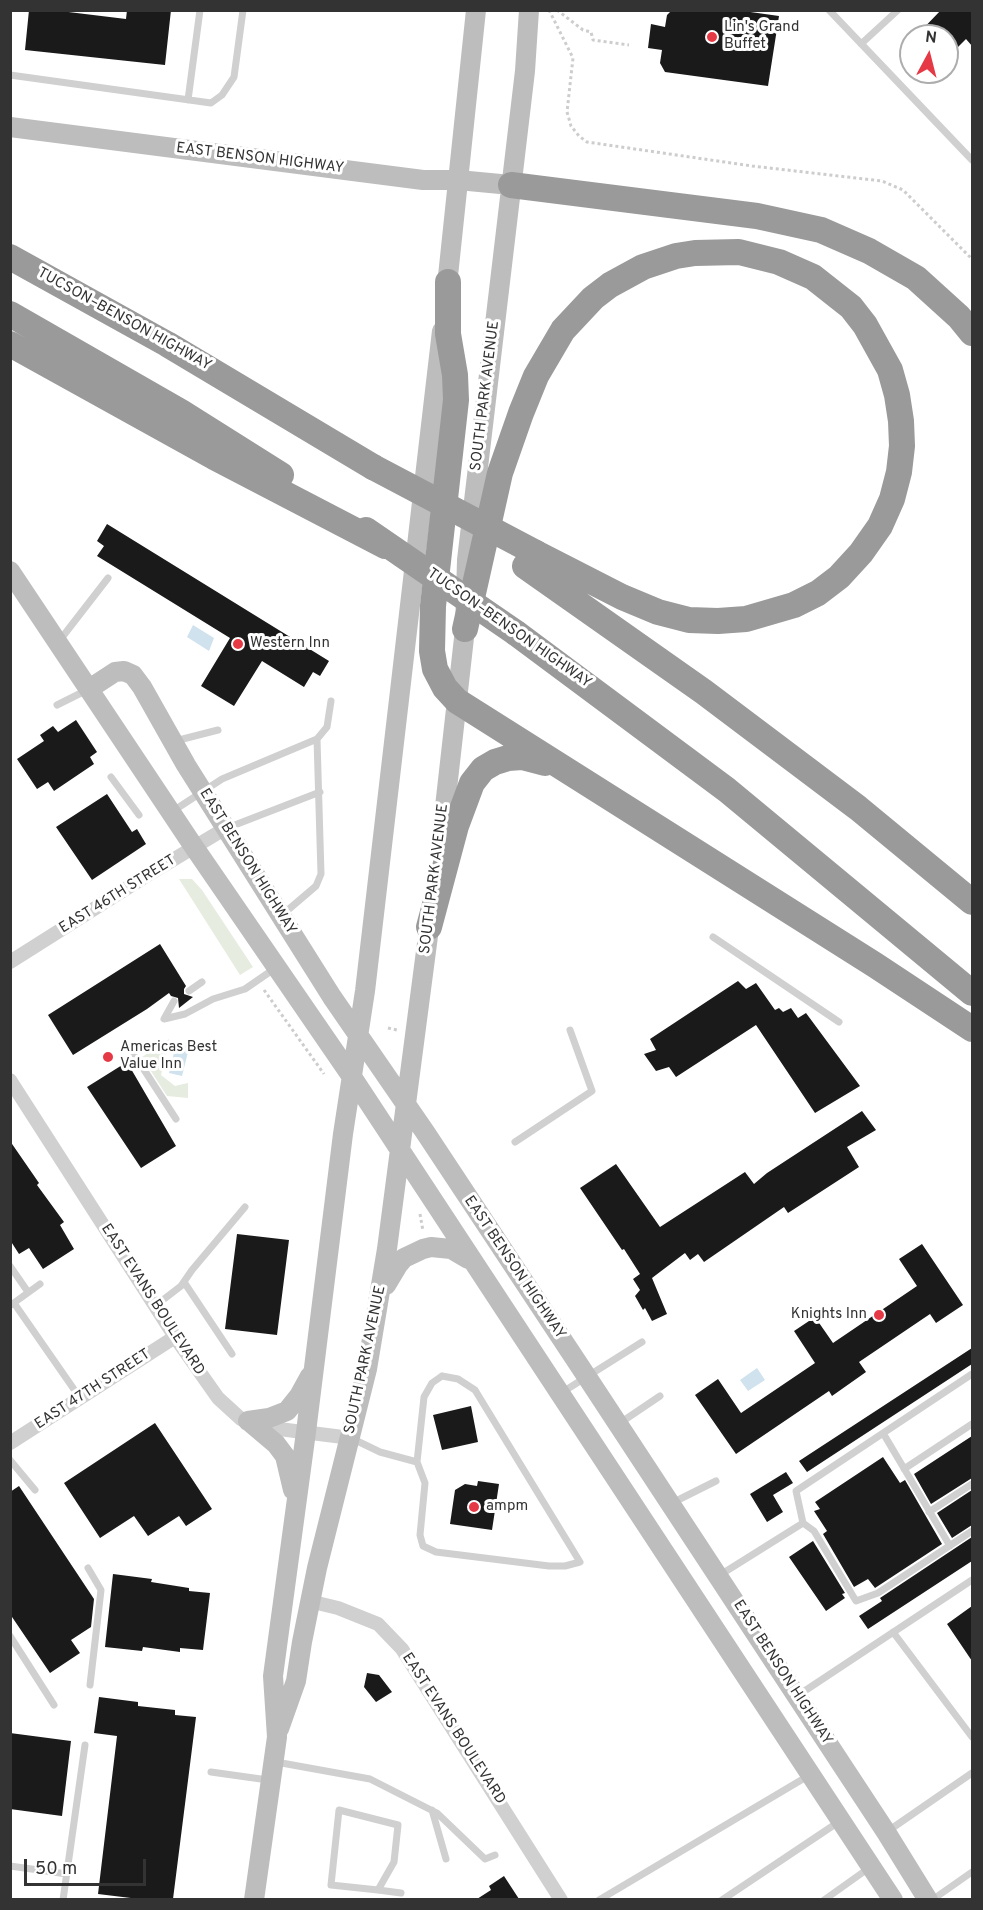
<!DOCTYPE html>
<meta charset="utf-8">
<style>
body{margin:0}
#map{position:relative;width:983px;height:1910px;overflow:hidden;background:#fff;font-family:Overpass,sans-serif}
canvas{display:block}
.frame{position:absolute;inset:0;border:12px solid #333;pointer-events:none}
.north{position:absolute;left:899px;top:24px;width:60px;height:60px;box-sizing:border-box;background:#fff;border:2px solid #adadad;border-radius:50%;rotate:7deg;font-size:16px;font-weight:700;line-height:24px;text-align:center;color:#333}
.north::after{content:'';display:block;margin:auto;width:21px;height:27px;background:#e63946;clip-path:polygon(50% 0,100% 100%,50% 72%,0 100%)}
.scale{position:absolute;left:24px;top:1859px;width:122px;height:27px;box-sizing:border-box;border:3px solid #333;border-top:0;padding-left:8px;font-size:18px;line-height:21px;white-space:nowrap;color:#333;-webkit-text-stroke:4px #fff;paint-order:stroke}
</style>
<div id="map">
<canvas width="983" height="1910"></canvas>
<div class="frame"></div>
<div class="north">N</div>
<div class="scale">50 m</div>
</div>
<script>
const ctx = document.querySelector('canvas').getContext('2d');
ctx.lineJoin = 'round';
function fillPath(path, color) { ctx.fillStyle = color; ctx.fill(path, 'evenodd'); }
const shape = rows => new Path2D(rows.map(r => 'M' + r).join(''));
function strokePath(path, color, width, dash) { ctx.strokeStyle = color; ctx.lineWidth = width; ctx.lineCap = dash ? 'butt' : 'round'; ctx.setLineDash(dash || []); ctx.stroke(path); }
function drawText(font, color, halo, rows, align = 'center') {
  ctx.font = font + ' Overpass,sans-serif'; ctx.lineWidth = 6; ctx.setLineDash([]); ctx.textBaseline = 'middle'; ctx.strokeStyle = halo; ctx.fillStyle = color; for (const [text, x, y, turn = 0] of rows) {
    ctx.save(); ctx.translate(x, y); ctx.rotate((+turn || 0) * Math.PI / 180); ctx.textAlign = isNaN(turn) ? turn : align; if (halo) ctx.strokeText(text, 0, 0); ctx.fillText(text, 0, 0); ctx.restore();
  }
}
fillPath(shape([
 [179,879,192,879,202,890,253,967,240,975],
 [169,1039,161,1075,175,1086,188,1083,188,1098,167,1096,142,1057]
]), '#e6ecdf');
fillPath(shape([
 [193,625,214,638,209,651,187,637],
 [177,1041,190,1044,182,1076,169,1073],
 [757,1368,765,1380,748,1391,740,1380]
]), '#cfe2ee');
fillPath(shape([
 [29,10,52,10,126,19,127,10,171,10,165,65,25,50],
 [672,10,736,10,779,16,768,86,665,72,660,63,662,50,648,48,651,24,665,27,667,15],
 [941,10,972,10,972,46,966,39,947,58,947,36,916,36],
 [107,524,329,661,320,676,313,672,304,687,262,661,234,706,201,686,230,638,97,556,104,546,97,541],
 [76,720,97,752,90,757,94,764,54,791,48,782,37,789,17,759,44,741,40,735,53,726,58,732],
 [107,794,132,832,137,829,146,844,92,880,56,827],
 [160,944,186,986,184,989,184,994,193,997,179,1008,178,998,171,996,169,993,147,1009,73,1055,48,1015],
 [738,981,746,989,756,983,775,1010,779,1008,783,1012,791,1008,798,1018,806,1013,860,1086,815,1113,756,1025,676,1077,669,1067,656,1071,644,1054,656,1050,650,1039],
 [127,1062,176,1146,141,1168,87,1087],
 [862,1111,876,1130,847,1147,859,1167,788,1213,784,1207,704,1262,698,1254,690,1260,685,1253,652,1278,667,1314,652,1321,645,1308,643,1310,635,1296,640,1290,633,1279,640,1274,624,1249,622,1250,580,1188,616,1164,660,1227,745,1172,754,1184,767,1173],
 [10,1141,39,1183,37,1185,64,1222,60,1225,74,1249,43,1269,29,1248,19,1254,10,1240],
 [237,1234,289,1240,277,1335,225,1329],
 [922,1244,963,1305,936,1323,930,1314,859,1362,866,1372,832,1396,829,1391,736,1454,695,1395,718,1379,741,1413,815,1363,794,1331,815,1317,833,1343,917,1286,899,1259],
 [972,1348,972,1364,807,1472,799,1461],
 [471,1406,478,1442,442,1450,433,1415],
 [155,1423,212,1509,186,1526,179,1516,148,1536,134,1516,100,1538,64,1483],
 [972,1436,972,1478,931,1504,914,1474],
 [883,1457,900,1483,905,1480,942,1544,875,1588,868,1579,854,1587,823,1534,827,1531,814,1511,820,1509,815,1502],
 [786,1472,793,1483,773,1495,783,1512,767,1522,750,1494],
 [478,1481,499,1484,492,1530,450,1524,455,1490,465,1484,477,1486],
 [19,1486,94,1599,91,1627,71,1640,80,1653,50,1673,10,1614,10,1492],
 [972,1490,972,1525,952,1538,937,1513],
 [972,1537,972,1561,868,1629,859,1616,882,1601,880,1598],
 [813,1541,845,1593,842,1594,845,1598,826,1611,789,1557],
 [113,1574,152,1579,151,1582,189,1588,189,1591,210,1593,203,1650,180,1648,180,1652,143,1647,142,1651,105,1647],
 [972,1606,972,1661,947,1624],
 [367,1673,379,1675,392,1692,376,1702,364,1687],
 [99,1697,138,1702,138,1706,175,1710,175,1715,196,1717,173,1899,139,1899,98,1894,117,1736,94,1733],
 [10,1733,71,1741,62,1816,10,1809],
 [504,1876,519,1899,477,1899,491,1890,489,1886]
]), '#1a1a1a');
strokePath(shape([
 [549,10,573,58,567,112,571,126,579,136,587,142,752,166,882,181,903,190,972,259],
 [557,10,583,30,591,32,593,40,629,45],
 [264,990,324,1074],
 [388,1028,397,1030],
 [420,1214,423,1231]
]), '#cdcdcd', 3, [3, 3]);
strokePath(shape([
 [829,10,972,160],
 [861,44,898,10],
 [10,75,211,103,222,95,234,77,243,10],
 [188,100,200,10],
 [60,640,108,578],
 [57,705,87,690],
 [175,741,218,730],
 [111,777,139,815],
 [173,811,222,779,317,739,327,727,331,701],
 [227,828,320,792],
 [282,915,316,886,321,874,317,739],
 [713,937,839,1022],
 [189,991,202,982],
 [174,1001,164,1019,185,1014,213,999,245,989,274,969],
 [128,1045,176,1119],
 [515,1142,592,1091,570,1030],
 [10,1266,28,1292],
 [184,1282,232,1354],
 [14,1303,80,1398],
 [11,1305,40,1284],
 [155,1306,181,1286,192,1270,245,1207],
 [972,1374,796,1491,803,1523,814,1531,856,1601,878,1593,972,1531],
 [442,1376,458,1379,475,1390,580,1562,565,1566,549,1566,436,1552,423,1546,420,1535,425,1483,417,1462,424,1397,432,1383,442,1376],
 [561,1393,642,1342],
 [620,1423,660,1396],
 [883,1433,950,1546],
 [353,1439,380,1452,417,1462],
 [10,1460,35,1490],
 [904,1469,972,1424],
 [672,1503,716,1481],
 [929,1512,972,1484],
 [88,1568,101,1590,90,1685],
 [720,1575,803,1523],
 [893,1632,972,1737],
 [10,1636,54,1705],
 [797,1696,972,1580],
 [276,1762,370,1779,437,1813,485,1859,495,1855],
 [211,1772,268,1780],
 [432,1810,446,1859],
 [888,1831,972,1773],
 [10,1866,67,1874],
 [378,1890,394,1862,398,1825,339,1810,331,1885,378,1890,401,1893],
 [63,1900,85,1745],
 [599,1900,808,1776],
 [722,1900,840,1821],
 [824,1900,869,1868],
 [932,1900,972,1872]
]), '#d0d0d0', 7);
strokePath(shape([
 [10,962,146,876,226,828],
 [10,1080,175,1337,218,1398,241,1419,271,1428,351,1438],
 [10,1443,175,1337],
 [309,1601,338,1608,378,1624,402,1649,561,1900]
]), '#d0d0d0', 14);
strokePath(shape([
 [10,127,423,180,458,180,511,185],
 [446,295,476,10],
 [10,571,194,847,352,1077,893,1900],
 [89,689,115,672,124,671,133,675,142,687,186,765,332,997,425,1132,587,1377,886,1832,928,1900],
 [440,851,465,629,467,560,525,71,529,10],
 [386,1285,398,1265,404,1258,423,1249,431,1247,451,1249,468,1259],
 [248,1421,269,1418,287,1411,299,1396,310,1376],
 [250,1422,276,1444,285,1456,293,1490],
 [279,1729,296,1681,302,1642,317,1568,367,1369,387,1249,431,913],
 [254,1900,277,1737,273,1676,306,1432,343,1134,365,991,442,331]
]), '#bdbdbd', 20);
strokePath(shape([
 [511,185,757,216,821,230,869,251,916,278,959,317,972,333],
 [10,257,167,344,373,467],
 [448,282,448,334,455,375,456,400,433,606,432,651,435,669,445,688,457,701,875,965,972,1029],
 [10,314,181,412,281,475],
 [10,344,214,457,385,546],
 [525,566,704,692,858,808,972,902],
 [465,629,500,473,521,413,536,376,563,330,593,298,610,285,643,267,676,256,695,253,739,252,779,262,813,277,851,307,865,325,890,370,897,395,901,421,902,446,899,472,892,499,880,526,861,553,839,577,818,593,794,605,746,619,718,621,689,620,658,612,622,597,536,553],
 [516,633,727,790,972,993],
 [429,927,456,826,472,783,483,769,495,762,508,758,522,757,545,763]
]), '#9a9a9a', 26);
strokePath(shape([
 [373,467,536,553],
 [366,530,516,633]
]), '#9a9a9a', 26);
for (const [x, y, r, color] of [
 [712,37,6,"#e63946"],
 [238,644,6,"#e63946"],
 [108,1057,6,"#e63946"],
 [879,1315,6,"#e63946"],
 [474,1507,6,"#e63946"]
]) { const dot = new Path2D(); dot.arc(x, y, r, 0, 2 * Math.PI); ctx.fillStyle = color; ctx.fill(dot); strokePath(dot, '#fff', 2); }
drawText('15px', '#333', '#fff', [
 ["Lin's Grand",724,28],
 ["Buffet",724,45],
 ["Western Inn",250,644],
 ["Americas Best",120,1048],
 ["Value Inn",120,1065],
 ["Knights Inn",867,1315,"right"],
 ["ampm",486,1507]
], 'left');
drawText('15px', '#333', '#fff', [
 ["EAST BENSON HIGHWAY",260,159,7],
 ["TUCSON–BENSON HIGHWAY",124,320,29],
 ["SOUTH PARK AVENUE",486,396,-83],
 ["TUCSON–BENSON HIGHWAY",509,629,35],
 ["EAST BENSON HIGHWAY",247,862,58],
 ["SOUTH PARK AVENUE",435,879,-83],
 ["EAST 46TH STREET",118,895,-32],
 ["EAST BENSON HIGHWAY",514,1268,56],
 ["EAST EVANS BOULEVARD",152,1300,57],
 ["SOUTH PARK AVENUE",366,1360,-78],
 ["EAST 47TH STREET",93,1390,-33],
 ["EAST BENSON HIGHWAY",782,1673,57],
 ["EAST EVANS BOULEVARD",453,1729,57]
]);
</script>
